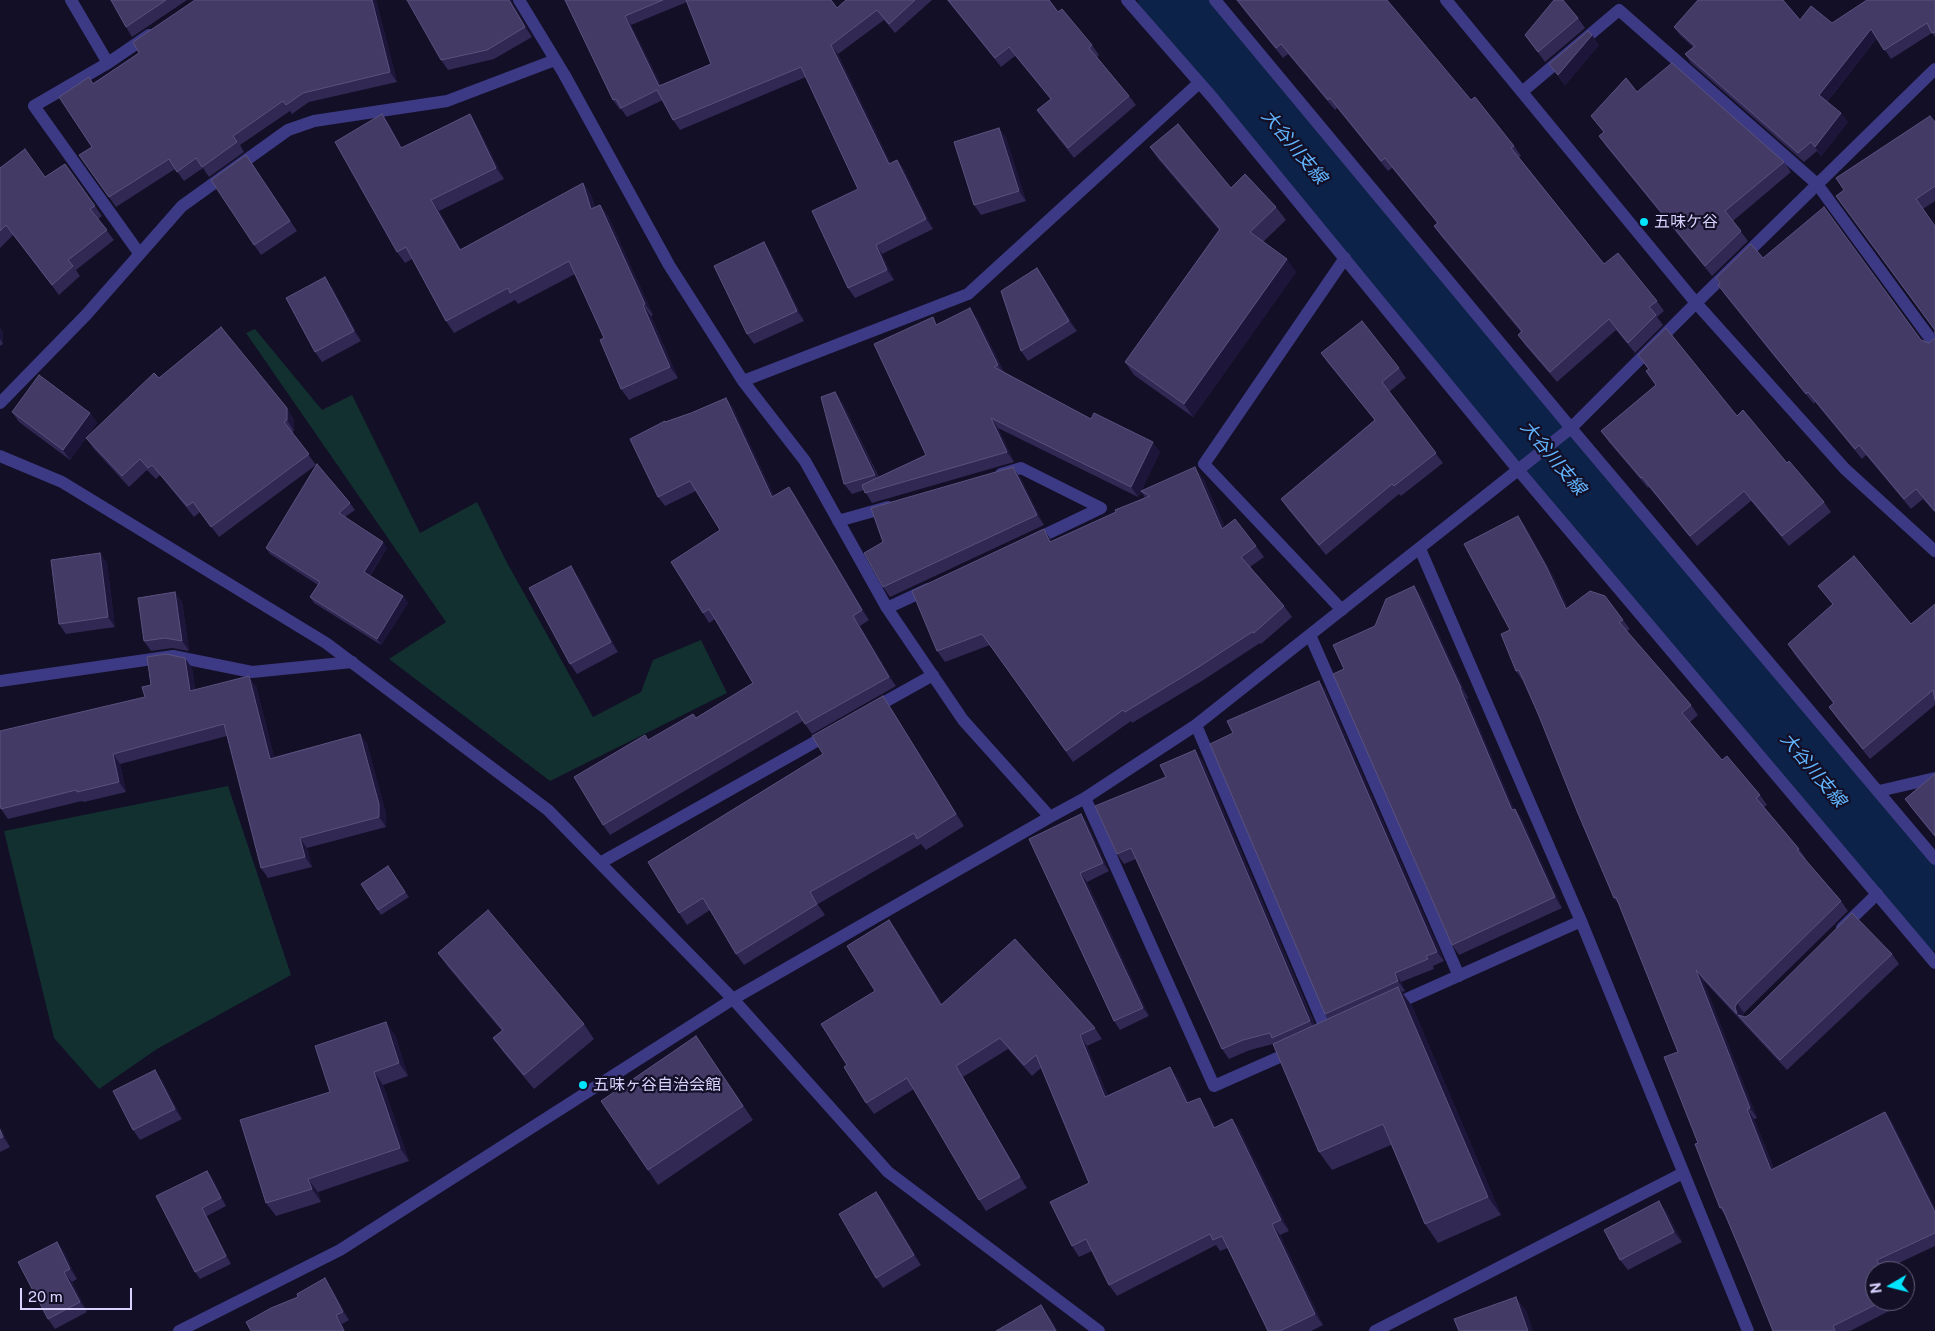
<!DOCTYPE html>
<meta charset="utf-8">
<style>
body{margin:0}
#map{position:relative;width:1935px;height:1331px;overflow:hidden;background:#130f26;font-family:"Public Sans",sans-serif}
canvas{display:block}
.north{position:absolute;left:1865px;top:1261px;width:50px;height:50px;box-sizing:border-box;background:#130f26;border:1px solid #625e7d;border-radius:50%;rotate:262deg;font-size:14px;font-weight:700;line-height:20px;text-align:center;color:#d9d4ff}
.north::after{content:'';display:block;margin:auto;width:18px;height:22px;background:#00e5ff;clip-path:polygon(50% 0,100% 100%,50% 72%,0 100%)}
.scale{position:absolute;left:20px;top:1288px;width:112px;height:22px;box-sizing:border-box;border:2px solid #d9d4ff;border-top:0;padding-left:6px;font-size:15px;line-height:18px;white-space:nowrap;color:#d9d4ff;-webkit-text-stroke:4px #130f26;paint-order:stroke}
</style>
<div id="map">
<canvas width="1935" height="1331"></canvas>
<div class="north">N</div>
<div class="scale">20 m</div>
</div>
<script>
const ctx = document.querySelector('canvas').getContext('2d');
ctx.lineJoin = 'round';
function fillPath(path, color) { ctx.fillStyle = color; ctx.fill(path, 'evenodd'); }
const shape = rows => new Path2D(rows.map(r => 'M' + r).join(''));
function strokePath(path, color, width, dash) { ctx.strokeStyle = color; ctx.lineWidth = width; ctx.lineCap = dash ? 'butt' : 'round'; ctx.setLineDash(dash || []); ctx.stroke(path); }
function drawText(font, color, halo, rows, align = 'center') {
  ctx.font = font + ' "Public Sans","Noto Sans JP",sans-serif'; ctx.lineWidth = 4.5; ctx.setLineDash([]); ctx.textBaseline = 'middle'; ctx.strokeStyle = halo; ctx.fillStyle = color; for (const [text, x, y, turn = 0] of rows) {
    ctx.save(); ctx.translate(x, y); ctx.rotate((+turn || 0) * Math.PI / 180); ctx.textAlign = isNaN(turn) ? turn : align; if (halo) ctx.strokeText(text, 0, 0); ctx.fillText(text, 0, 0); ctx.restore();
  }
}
fillPath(shape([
 [255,329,322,410,352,395,420,533,477,502,506,561,593,717,641,692,653,660,701,640,727,693,550,781,389,659,446,622,246,333],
 [228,786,291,975,157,1049,99,1089,54,1038,4,831]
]), '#12302f');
strokePath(shape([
 [1172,0,1935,917]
]), '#0c2248', 68);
strokePath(shape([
 [1522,92,1619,10,1817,184,1935,345],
 [0,681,173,656,252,672,352,662],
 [1842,928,1877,894]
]), '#3d3a85', 12);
strokePath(shape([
 [71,0,108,63,149,35],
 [519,0,564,74,669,265,743,381,805,461,887,608,963,720,1050,817],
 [1127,0,1212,97,1519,471,1935,963],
 [1215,0,1571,428,1935,859],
 [108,63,34,106,139,253],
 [743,381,968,294,1199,83],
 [0,403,86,315,182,206,288,130,314,121,447,101,555,60],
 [1001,474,1021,468,1101,508,1032,541],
 [838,521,888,507],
 [1420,549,1581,921,1748,1331],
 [887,608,928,589],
 [1342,610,1204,464,1345,258],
 [1310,635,1459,976],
 [872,709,933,675],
 [1196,725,1328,1035],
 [1879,791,1935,778],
 [1085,798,1214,1086,1293,1051],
 [600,863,829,734],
 [1391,1006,1581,921],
 [179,1331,340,1250,733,999,1050,817,1085,798,1196,725,1571,428,1696,303,1935,69],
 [1375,1331,1683,1173]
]), '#3d3a85', 12);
strokePath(shape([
 [1446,0,1696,303,1845,469,1935,551],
 [0,456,62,482,326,643,548,810,733,999,888,1172,1099,1331]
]), '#3d3a85', 12);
fillPath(shape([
 [111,0,187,0,132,37,126,27],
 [195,0,376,0,397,82,309,102,292,114,290,111,240,145,244,152,209,177,203,168,184,181,175,169,116,207,79,155,92,147,93,83,139,53],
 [565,0,831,0,837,8,846,0,932,0,895,33,884,20,838,54,891,164,897,160,904,170,933,229,882,254,894,280,855,298,848,288,858,189,806,77,680,130,673,120,663,100,627,117,621,109,620,110,613,100],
 [687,2,711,64,661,85,631,25],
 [947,0,1049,0,1058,12,1092,45,1099,55,1097,57,1129,96,1136,105,1074,158,1044,120,1037,110,1051,99,1015,56,1001,67],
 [1237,0,1471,100,1514,146,1521,156,1519,157,1604,264,1657,301,1664,311,1657,317,1663,325,1635,353,1616,330,1557,382,1525,345,1518,335,1521,332,1441,236,1434,226,1437,223,1392,168,1388,171,1337,108,1335,110,1288,54,1283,58,1244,10],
 [1935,0,1935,37,1932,33,1891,59,1877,38,1827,102,1841,113,1848,122,1821,156,1817,151,1804,162,1691,63,1685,54,1693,47,1680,35,1674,27,1800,20,1832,23],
 [511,1,532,37,494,59,448,70,441,60],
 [1578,18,1585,28,1545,62,1525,35],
 [1599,45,1565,85,1549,64],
 [1637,92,1784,162,1791,172,1733,221,1748,241,1712,276,1606,146,1599,136,1604,132,1591,116],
 [382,114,390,126,402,148,470,114,477,126,504,179,439,211,461,250,583,183,591,195,595,207,600,205,608,216,653,315,651,316,678,378,629,400,621,389,604,338,575,274,518,304,515,300,454,333,446,321,412,259,405,263,397,252],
 [1935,122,1935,201,1923,209,1935,331,1836,196],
 [999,128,1006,138,1026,201,981,215,974,205],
 [1150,147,1231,188,1276,207,1286,220,1263,242,1296,272,1193,417,1134,375,1125,362,1219,230,1159,160],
 [65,164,102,216,98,219,114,240,76,270,80,276,59,295,13,235,0,248,0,168,45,177],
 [253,165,297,231,261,255,254,245],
 [764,242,771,253,804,321,754,344,747,334],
 [1763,258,1921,340,1929,343,1935,338,1935,513,1923,499,1911,509,1866,455,1862,459,1815,402,1814,404,1774,356,1725,295,1718,285,1719,284,1716,278],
 [1037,268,1077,331,1028,361,1021,351],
 [332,287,361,341,322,362,315,352],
 [977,318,1004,372,1091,419,1160,452,1141,491,1203,478,1225,528,1256,546,1264,557,1250,567,1284,606,1292,617,1261,644,1260,643,1205,679,1132,723,1131,721,1073,762,990,645,945,662,937,651,1052,541,1116,512,1145,497,1141,492,1138,497,998,428,1014,462,872,503,864,490,852,494,844,484,835,392,842,402,879,477,926,455,938,324],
 [0,328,3,332,3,344,0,346],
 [1321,353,1399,368,1406,378,1389,392,1443,463,1401,496,1399,494,1326,555,1288,509,1281,499,1375,420,1328,363],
 [1638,355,1737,416,1787,463,1824,502,1831,512,1789,546,1751,501,1697,546,1649,487,1648,488,1608,441,1601,431,1656,385,1646,371,1648,369],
 [159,378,294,419,294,431,292,432,316,465,219,537,200,512,194,517,160,475,156,479,147,470,129,487,94,449,86,438],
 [726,398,733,408,774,496,789,487,796,497,869,620,860,626,896,686,812,734,803,721,610,835,603,825,649,740,696,718,753,683,715,619,709,623,703,613,720,530,696,491,665,506,658,497,666,422,691,413],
 [12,412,90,413,97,423,70,460,19,422],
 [1020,477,1044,525,890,597,883,587],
 [350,503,355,510,345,517,387,548,370,576,403,596,408,603,381,645,314,603,310,597,318,585,270,554,266,548],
 [1518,516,1525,526,1553,576,1568,608,1623,620,1630,629,1627,631,1691,705,1698,715,1690,722,1722,760,1760,795,1767,805,1764,807,1799,849,1806,859,1805,859,1841,901,1848,911,1744,1013,1743,1016,1745,1017,1892,954,1899,964,1787,1070,1703,980,1757,1118,1754,1119,1774,1169,1885,1112,1892,1122,1935,1208,1935,1246,1884,1270,1885,1271,1875,1271,1875,1301,1899,1301,1901,1305,1850,1331,1773,1331,1746,1264,1725,1215,1720,1208,1698,1143,1678,1052,1620,906,1614,898,1539,716,1523,681,1516,671,1510,630],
 [100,553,107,563,115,627,66,634,59,624],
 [578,576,618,652,577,674,570,664],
 [1414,586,1421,596,1468,698,1467,699,1514,809,1515,809,1522,819,1562,908,1459,955,1452,945,1375,626],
 [1818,586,1911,624,1935,604,1935,705,1870,759,1836,717,1829,707,1833,703,1795,655,1788,644,1833,605],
 [175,592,182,602,189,651,172,648,151,651,144,641],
 [192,668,195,689,256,686,274,757,360,734,367,744,386,814,386,827,307,848,312,867,268,878,261,868,227,736,120,764,126,792,84,802,82,801,8,819,1,809,145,697,151,685],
 [1319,681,1326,691,1444,961,1433,966,1434,969,1401,982,1405,991,1402,992,1412,1006,1501,1215,1438,1243,1425,1224,1391,1145,1332,1170,1319,1152,1273,1044,1250,1050,1229,1059,1222,1049,1136,859,1124,864,1117,854,1166,777,1202,760,1315,1025,1328,1019,1325,1014,1233,733],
 [891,708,964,826,926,850,921,844,818,904,825,915,744,965,736,954,710,910,687,925,679,913,823,754],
 [1935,774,1935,837,1912,809,1905,799],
 [1081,814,1087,823,1109,871,1087,882,1149,1016,1120,1030,1114,1021,1029,839],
 [388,866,409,897,381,915,361,884],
 [889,920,897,931,942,1004,1095,1028,1102,1039,1087,1046,1108,1096,1178,1078,1189,1102,1207,1109,1216,1127,1232,1119,1240,1130,1289,1231,1280,1235,1323,1325,1311,1331,1268,1331,1228,1248,1220,1251,1216,1245,1117,1296,1109,1285,1092,1251,1079,1257,1072,1246,1089,1183,1041,1068,1032,1076,1008,1049,963,1077,1027,1188,986,1211,979,1200,914,1089,874,1114,866,1103,847,1065,875,991],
 [438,953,584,1024,594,1039,534,1089,504,1053,493,1038,502,1031,448,967],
 [395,1035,408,1076,383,1085,409,1161,318,1192,321,1202,276,1216,266,1203,330,1092],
 [696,1036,753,1120,658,1185,648,1170],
 [162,1080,182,1119,140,1140,133,1130],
 [0,1127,10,1147,0,1152],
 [207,1171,213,1179,226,1206,207,1216,231,1264,200,1279,195,1272,156,1196],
 [876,1192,884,1202,921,1265,883,1288,876,1278],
 [1666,1211,1682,1242,1628,1270,1620,1260],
 [57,1242,64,1252,77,1279,72,1282,87,1312,55,1329,48,1319],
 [331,1287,349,1320,342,1324,345,1331,251,1331]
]), '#312854');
fillPath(shape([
 [372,0,376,0,397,82,390,72],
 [509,0,511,0,532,37,525,27],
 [625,16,631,25,666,95,659,86],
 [1871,29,1877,38,1825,104,1819,95],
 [1592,35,1599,45,1565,85,1558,75],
 [831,45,838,54,896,174,889,164],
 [1841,113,1848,122,1821,156,1815,147],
 [382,114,390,126,409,159,401,148],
 [470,114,477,126,504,179,496,168],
 [999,128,1006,138,1026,201,1019,191],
 [897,160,904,170,933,229,926,219],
 [583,183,591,195,599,220,591,209],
 [431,200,439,211,468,261,460,250],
 [600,205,608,216,653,315,645,304],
 [764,242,771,253,804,321,797,311],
 [876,245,882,254,894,280,887,270],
 [1287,259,1296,272,1193,417,1184,404],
 [1037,268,1044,278,1077,331,1069,321],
 [325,277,332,287,361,341,354,331],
 [643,305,651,316,678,378,670,367],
 [970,308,977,318,1005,375,998,365],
 [0,328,3,332,3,344,0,339],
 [835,392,842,402,882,485,875,475],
 [726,398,733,408,779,507,772,497],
 [287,408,294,419,294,431,287,420],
 [90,413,97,423,70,460,63,450],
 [991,418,998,428,1014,462,1007,452],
 [1153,442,1160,452,1138,497,1131,487],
 [1013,467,1020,477,1044,525,1037,515],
 [1195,467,1203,478,1230,540,1222,529],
 [789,487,796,497,869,620,862,610],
 [1518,516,1525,526,1553,576,1573,619,1566,609],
 [1044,529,1051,540,1058,553,1050,542],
 [383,542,387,548,368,578,364,572],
 [100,553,107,563,115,627,108,617],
 [571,566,578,576,618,652,611,642],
 [1414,586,1421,596,1468,698,1461,688],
 [175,592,182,602,189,651,182,641],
 [403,596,408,603,381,645,377,639],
 [853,616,860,626,896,686,889,677],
 [185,658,192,668,197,701,190,691],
 [249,676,256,686,277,769,270,759],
 [1319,681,1326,691,1444,961,1437,952],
 [1460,688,1467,699,1519,820,1512,810],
 [883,696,891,708,964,826,956,814],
 [360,734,367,744,386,814,386,827,379,817],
 [1195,750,1202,760,1317,1031,1310,1021],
 [113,754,120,764,126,792,119,782],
 [1515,809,1522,819,1562,908,1555,897],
 [1081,814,1087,823,1109,871,1103,863],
 [300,838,307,848,312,867,305,857],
 [1080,873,1087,882,1149,1016,1143,1008],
 [810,892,818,904,825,915,817,904],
 [889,920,897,931,949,1016,941,1005],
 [1696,970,1703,980,1757,1118,1750,1108],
 [1395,973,1401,982,1405,991,1398,981],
 [1398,987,1412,1006,1501,1215,1488,1197],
 [1737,1003,1744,1013,1742,1017,1738,1015,1744,1024,1737,1014,1735,1007],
 [386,1022,395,1035,408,1076,399,1063],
 [1080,1035,1087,1046,1113,1108,1105,1097],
 [956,1066,963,1077,1027,1188,1020,1177],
 [1170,1067,1178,1078,1195,1114,1187,1103],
 [155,1070,162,1080,182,1119,175,1109],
 [374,1072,383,1085,409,1161,400,1148],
 [1200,1098,1207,1109,1222,1139,1214,1128],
 [1747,1109,1754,1119,1778,1180,1771,1170],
 [1885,1112,1892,1122,1935,1208,1935,1212],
 [1232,1119,1240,1130,1289,1231,1281,1220],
 [0,1127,10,1147,3,1137,0,1130],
 [207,1171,213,1179,226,1206,221,1198],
 [308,1179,318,1192,321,1202,312,1189],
 [876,1192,884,1202,921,1265,914,1255],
 [1659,1201,1666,1211,1682,1242,1674,1232],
 [202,1208,207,1216,231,1264,226,1256],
 [1272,1224,1280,1235,1323,1325,1315,1314],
 [57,1242,64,1252,77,1279,70,1269],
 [1877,1260,1884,1270,1885,1271,1882,1271],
 [64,1272,72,1282,87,1312,80,1302],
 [325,1278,331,1287,349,1320,343,1312],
 [1516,1297,1527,1312,1533,1331,1528,1331],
 [1041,1305,1051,1319,1058,1331,1056,1331],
 [336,1315,342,1324,345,1331,344,1331]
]), '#1d163a');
const building = shape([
 [111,0,166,0,126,27,111,0],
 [195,0,372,0,390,72,303,93,286,105,283,101,233,136,237,142,202,167,196,158,177,172,169,159,109,197,79,155,92,147,59,97,89,77,93,84,139,53,133,42,195,0],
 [407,0,509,0,525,27,487,50,441,60,407,0],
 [565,0,663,0,625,16,659,86,711,64,686,0,831,0,837,8,846,0,915,0,889,24,877,10,831,45,889,164,897,160,926,219,876,245,887,270,848,288,812,211,858,189,801,67,673,120,657,90,621,108,616,99,613,100,565,0],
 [948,0,1049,0,1058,12,1062,9,1092,45,1089,48,1129,96,1068,148,1037,110,1051,99,1009,47,995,58,948,0],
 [1237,0,1387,0,1471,100,1475,97,1514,146,1511,148,1604,264,1618,253,1657,301,1649,307,1656,315,1628,343,1609,319,1550,372,1518,335,1522,331,1434,226,1438,223,1385,158,1381,161,1330,98,1328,100,1281,44,1276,48,1237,0],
 [1554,0,1563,0,1578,18,1538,52,1525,35,1554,0],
 [1698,0,1783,0,1800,20,1811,6,1832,23,1867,0,1935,0,1935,32,1932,33,1927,23,1884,50,1871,29,1819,95,1841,113,1815,147,1811,142,1798,153,1685,54,1695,46,1674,27,1698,0],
 [1588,31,1592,35,1558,75,1549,64,1588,31],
 [1672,63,1784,162,1725,211,1741,231,1705,266,1599,136,1604,132,1591,116,1626,78,1637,92,1672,63],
 [382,114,401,148,470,114,496,168,431,200,460,250,583,183,591,209,600,205,645,304,643,305,670,367,621,389,600,340,604,338,569,261,510,293,508,288,446,321,406,247,397,252,335,142,382,114],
 [1930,116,1935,122,1935,186,1916,199,1935,226,1935,334,1935,330,1836,196,1844,190,1836,178,1930,116],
 [1178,124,1231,188,1245,174,1276,207,1250,232,1287,259,1184,404,1125,362,1220,229,1150,147,1178,124],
 [999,128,1019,191,974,205,954,142,999,128],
 [25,149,45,177,65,164,95,206,90,209,107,230,68,260,73,266,52,285,6,225,0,231,0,168,25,149],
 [246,155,290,221,254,245,211,180,246,155],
 [1824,207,1921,340,1929,343,1935,338,1935,511,1916,489,1904,499,1859,445,1855,449,1808,392,1806,394,1767,346,1718,285,1720,283,1716,278,1751,244,1763,258,1824,207],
 [764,242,797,311,747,334,714,266,764,242],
 [1037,268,1069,321,1021,351,1001,291,1037,268],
 [325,277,354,331,315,352,286,298,325,277],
 [970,308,998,365,994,367,1091,419,1094,413,1153,442,1131,487,991,418,1007,452,865,493,862,485,926,455,874,344,933,317,936,325,970,308],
 [1362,321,1399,368,1382,382,1436,453,1394,486,1392,484,1319,545,1281,499,1375,420,1321,353,1362,321],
 [221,327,287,408,287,420,284,422,309,454,211,527,193,502,187,506,152,465,148,468,140,459,122,476,86,438,154,373,159,378,221,327],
 [1666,328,1737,416,1743,410,1787,463,1789,461,1824,502,1782,536,1744,491,1690,536,1642,477,1641,478,1601,431,1656,385,1646,371,1649,369,1638,355,1666,328],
 [39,375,90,413,63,450,12,412,39,375],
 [835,392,875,475,844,484,821,397,835,392],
 [726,398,772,497,789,487,862,610,853,616,889,677,805,724,797,711,603,825,574,777,645,735,648,740,693,714,696,718,753,683,709,609,703,613,671,562,720,530,690,481,658,497,630,439,665,421,665,422,691,413,726,398],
 [317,464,350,503,339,513,383,542,364,572,403,596,377,639,310,597,320,582,266,548,317,464],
 [1013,467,1037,515,883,587,864,553,883,542,871,508,1013,467],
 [1195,467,1222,529,1235,519,1256,546,1241,557,1284,606,1254,633,1252,632,1197,668,1125,712,1123,710,1066,751,982,634,937,651,912,591,1044,529,1050,542,1116,512,1115,510,1150,496,1141,491,1195,467],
 [1518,516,1546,566,1566,609,1590,591,1605,596,1623,620,1619,622,1691,705,1682,713,1722,760,1727,756,1760,795,1756,798,1799,849,1797,850,1841,901,1737,1003,1735,1007,1737,1014,1696,970,1750,1108,1747,1109,1771,1170,1885,1112,1935,1212,1935,1233,1877,1260,1882,1271,1875,1271,1875,1301,1883,1301,1833,1326,1835,1331,1773,1331,1746,1264,1722,1207,1720,1208,1695,1144,1698,1143,1664,1057,1678,1052,1616,897,1614,898,1577,811,1539,716,1519,670,1516,671,1501,634,1510,630,1464,544,1518,516],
 [100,553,108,617,59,624,51,560,100,553],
 [1854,556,1911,624,1935,604,1935,700,1933,690,1863,749,1829,707,1834,703,1788,644,1833,604,1818,586,1854,556],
 [571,566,611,642,570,664,529,588,571,566],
 [1414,586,1461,688,1460,688,1512,810,1515,809,1555,897,1452,945,1333,674,1344,669,1333,645,1375,626,1386,599,1414,586],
 [175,592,182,641,165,638,144,641,138,598,175,592],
 [166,654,185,658,190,691,249,676,270,759,360,734,379,804,379,817,300,838,305,857,261,868,224,724,113,754,119,782,77,792,76,790,1,809,0,804,0,731,145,697,142,687,151,685,147,657,166,654],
 [1319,681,1437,952,1426,956,1428,959,1395,973,1398,981,1325,1014,1210,744,1233,733,1227,721,1319,681],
 [883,696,956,814,917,839,914,833,810,892,817,904,736,954,703,898,679,913,648,862,823,754,812,736,883,696],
 [1195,750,1310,1021,1272,1038,1270,1033,1243,1040,1222,1049,1131,848,1117,854,1095,806,1166,777,1160,765,1195,750],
 [1935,774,1935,836,1905,799,1935,774],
 [1081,814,1103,863,1080,873,1143,1008,1114,1021,1029,839,1081,814],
 [388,866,405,892,378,910,361,884,388,866],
 [488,910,584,1024,524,1075,493,1038,503,1030,438,953,488,910],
 [1852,913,1892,954,1780,1060,1738,1015,1745,1017,1749,1015,1852,913],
 [889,920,941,1005,1015,939,1095,1028,1080,1035,1105,1097,1170,1067,1187,1103,1200,1098,1214,1128,1232,1119,1281,1220,1272,1224,1315,1314,1280,1331,1268,1331,1222,1236,1213,1240,1210,1234,1109,1285,1086,1239,1072,1246,1050,1202,1089,1183,1036,1055,1024,1065,1000,1038,956,1066,1020,1177,979,1200,907,1078,866,1103,844,1067,847,1065,821,1024,875,991,847,946,889,920],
 [1398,987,1488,1197,1425,1224,1383,1124,1319,1152,1273,1044,1398,987],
 [386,1022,399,1063,374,1072,400,1148,308,1179,312,1189,266,1203,240,1120,330,1092,315,1046,386,1022],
 [696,1036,743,1106,648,1170,601,1101,696,1036],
 [155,1070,175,1109,133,1130,113,1091,155,1070],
 [0,1130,3,1137,0,1138,0,1130],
 [207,1171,221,1198,202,1208,226,1256,195,1272,156,1196,207,1171],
 [876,1192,914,1255,876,1278,839,1214,876,1192],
 [1659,1201,1674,1232,1620,1260,1604,1230,1659,1201],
 [57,1242,70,1269,64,1272,80,1302,48,1319,18,1262,57,1242],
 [325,1278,343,1312,336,1315,344,1331,251,1331,246,1322,271,1308,298,1297,297,1294,325,1278],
 [1516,1297,1528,1331,1459,1331,1454,1319,1516,1297],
 [1041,1305,1056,1331,996,1331,1041,1305]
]);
fillPath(building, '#433a66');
strokePath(building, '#5a527e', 1);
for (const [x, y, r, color] of [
 [1644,222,5,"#00e5ff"],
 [583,1085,5,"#00e5ff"]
]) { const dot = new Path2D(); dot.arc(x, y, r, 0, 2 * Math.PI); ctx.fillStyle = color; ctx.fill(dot); strokePath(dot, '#130f26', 2); }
drawText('16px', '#d9d4ff', '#130f26', [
 ["五味ケ谷",1654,222],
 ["五味ヶ谷自治会館",593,1085]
], 'left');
drawText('italic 18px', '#62b6ff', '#130f26', [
 ["大谷川支線",1294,147,50],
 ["大谷川支線",1553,458,50],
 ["大谷川支線",1813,770,50]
]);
</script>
